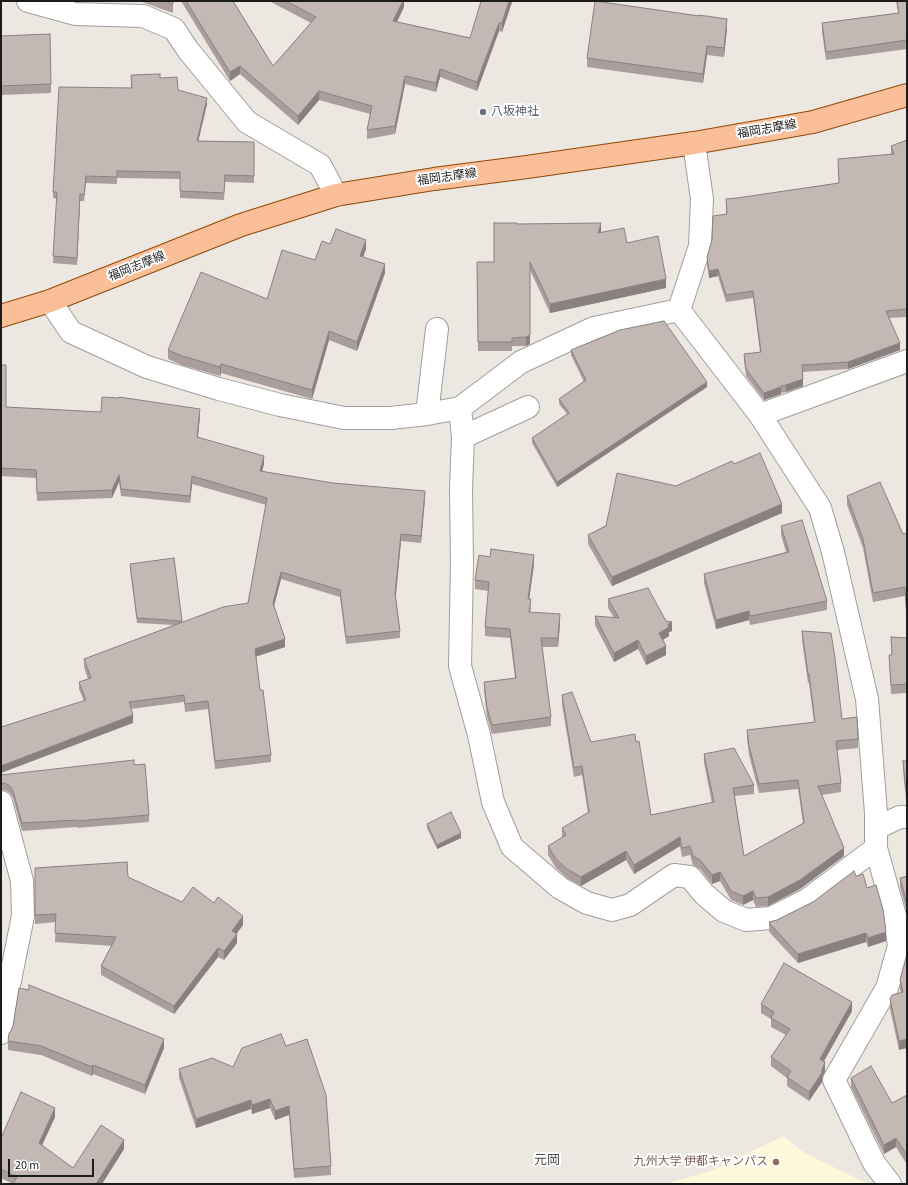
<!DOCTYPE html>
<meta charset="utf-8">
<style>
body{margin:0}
#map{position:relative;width:908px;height:1185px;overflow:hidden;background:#ede7e1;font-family:"Source Sans 3",sans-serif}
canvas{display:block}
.frame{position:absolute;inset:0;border:2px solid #1b1b1b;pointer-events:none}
.scale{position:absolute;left:8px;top:1159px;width:86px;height:18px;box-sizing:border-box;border:2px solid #1b1b1b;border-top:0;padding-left:5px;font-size:12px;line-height:14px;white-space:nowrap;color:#1b1b1b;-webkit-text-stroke:3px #fff;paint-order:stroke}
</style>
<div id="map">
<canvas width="908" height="1185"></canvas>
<div class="frame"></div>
<div class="scale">20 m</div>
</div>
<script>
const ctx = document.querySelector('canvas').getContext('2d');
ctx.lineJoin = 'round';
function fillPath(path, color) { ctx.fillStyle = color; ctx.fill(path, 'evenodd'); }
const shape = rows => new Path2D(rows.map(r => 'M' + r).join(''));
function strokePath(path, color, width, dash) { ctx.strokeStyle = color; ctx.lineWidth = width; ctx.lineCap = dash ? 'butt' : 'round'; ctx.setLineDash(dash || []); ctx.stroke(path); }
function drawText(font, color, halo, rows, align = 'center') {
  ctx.font = font + ' "Source Sans 3","Noto Sans JP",sans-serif'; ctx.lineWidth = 4; ctx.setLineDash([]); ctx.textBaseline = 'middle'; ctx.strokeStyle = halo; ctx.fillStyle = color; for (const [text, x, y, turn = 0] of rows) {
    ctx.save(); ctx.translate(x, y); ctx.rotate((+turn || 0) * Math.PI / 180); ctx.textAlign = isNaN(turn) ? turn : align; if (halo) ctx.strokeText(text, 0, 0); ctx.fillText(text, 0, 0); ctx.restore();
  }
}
fillPath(shape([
 [783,1136,805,1153,868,1184,666,1184,713,1170]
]), '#fef7d9');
const street = shape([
 [28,1,75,14,143,16,174,29,188,50,247,122,320,165,336,195],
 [50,301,71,332,147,367,219,389,280,405,344,418,391,418,427,414,460,408,521,362,594,328,679,310,700,246,702,199,694,143],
 [679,310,760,415,820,508,833,552,867,699,876,813,876,848,895,916,899,946,887,988,834,1080,874,1163,890,1184],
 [460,408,463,437,461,489,462,563,460,666,479,735,493,802,512,847,560,888,587,903,612,910,630,905,674,875,690,877,704,894,724,911,746,920,771,918,807,900,876,848],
 [427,414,437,329],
 [760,415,907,361],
 [463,437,528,407],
 [1,802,22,881,23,916,4,1010,1,1033],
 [876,828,900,817,907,817]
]);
const primary = shape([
 [1,316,50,301,241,225,336,195,434,179,527,167,694,143,813,122,907,95]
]);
strokePath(street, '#9f9f9f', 24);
strokePath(primary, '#904803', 24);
strokePath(street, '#fff', 22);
strokePath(primary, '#fabf99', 22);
fillPath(shape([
 [139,1,173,1,173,13],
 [181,1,233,1,273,66,311,23,269,1,404,1,404,7,397,22,470,38,512,1,512,2,502,32,499,31,477,91,440,77,436,92,405,84,395,134,367,139,367,130,370,114,319,100,298,125,240,74,230,81],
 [896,1,907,1,907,49,826,60,822,32,822,23,898,13],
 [699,16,727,28,724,57,707,55,703,83,587,67,587,58],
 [1,36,51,84,51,93,1,95],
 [131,75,160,78,178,90,207,104,198,141,254,142,254,183,225,182,224,200,180,198,180,179,117,178,117,184,86,183,84,201,80,201,77,265,53,263,57,199,53,198,53,192,131,88],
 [907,140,907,317,889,318,900,350,848,369,803,372,803,386,786,392,781,393,781,394,764,400,746,376,744,361,744,354,760,352,753,298,726,302,718,276,709,278,707,264,707,257,712,240,726,214,726,199,737,198,839,183,838,159,891,154,891,146],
 [517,224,601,232,601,233,627,243,666,288,550,313,530,270,530,344,526,346,512,346,512,351,478,351,477,262,494,262],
 [330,244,366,249,363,257,385,273,357,351,329,340,312,399,221,373,220,376,182,365,168,359,168,350,267,299,315,260],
 [571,350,707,387,557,487,532,443,532,438,567,414,559,404,559,399,584,382,571,355],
 [1,365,6,407,101,412,200,416,198,437,264,464,262,472,425,498,421,543,401,541,396,597,400,631,400,638,346,644,340,597,281,579,274,606,285,647,256,656,260,690,271,755,271,762,215,769,208,709,185,712,184,702,131,709,133,723,84,701,79,689,79,682,88,679,84,667,84,659,174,625,137,623,130,569,130,564,174,558,182,622,248,603,266,505,192,484,190,503,121,496,119,482,112,498,37,501,36,478,1,476],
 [734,464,782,513,612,586,588,544,588,535,676,486],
 [847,496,903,534,907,533,907,626,905,596,873,602,863,548,847,505],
 [781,526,827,601,827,610,750,625,749,620,716,629,704,583,704,574,786,552,781,535],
 [534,564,529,599,531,608,530,612,560,623,558,647,542,647,551,717,551,726,492,734,487,717,484,691,484,682,515,678,510,638,485,636,485,627,489,591,475,589,475,580],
 [608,599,666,621,672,631,669,632,669,636,663,640,666,655,646,665,638,649,614,662,595,625,595,616,614,618,608,608],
 [802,631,842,719,858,739,858,748,837,750,841,783,841,792,822,795,844,856,800,889,768,906,756,907,753,900,743,905,731,900,720,881,712,884,700,869,693,865,690,855,682,857,680,846,634,874,626,860,581,886,567,878,556,868,548,855,548,846,562,838,562,828,588,813,582,775,574,777,562,704,562,695,591,742,636,742,651,815,712,803,704,763,704,754,754,785,754,794,735,796,744,856,803,823,798,789,759,793,749,755,747,739,747,730,814,722,809,683,808,683,802,640],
 [891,637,907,638,907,693,891,694,889,655,892,655],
 [903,761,907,761,907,800,906,800,903,770],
 [134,765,149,815,149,822,77,828,77,827,22,831,13,798,10,793,5,790,1,790,1,775],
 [427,824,461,838,437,849,427,828],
 [35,868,128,877,182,902,243,925,236,934,237,943,224,960,218,957,174,1014,101,975,101,966,112,946,55,942,56,922,35,924],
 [856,876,867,888,886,941,868,947,866,942,798,963,771,934,769,931,769,922,777,920,813,902],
 [907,876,907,913,900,887,900,878],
 [907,954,899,1050,890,1009,890,999,901,993,900,989,900,980],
 [761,1004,852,1011,824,1061,825,1071,822,1078,822,1082,809,1101,787,1086,787,1078,771,1066,771,1057,786,1035,771,1027,771,1019,761,1013],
 [281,1034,331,1166,331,1175,294,1178,289,1115,275,1120,270,1108,252,1114,251,1109,196,1128,179,1078,179,1069,233,1067],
 [8,1041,164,1048,145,1094,93,1074,92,1076,41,1055,8,1050],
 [851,1078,892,1103,907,1095,907,1163,906,1163,896,1147,884,1154,851,1087],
 [55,1117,42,1145,73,1168,124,1149,102,1184,13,1184,1,1178,1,1138]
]), '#a99e9c');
fillPath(shape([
 [403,1,404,1,404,7,393,30,393,21],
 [509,1,512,1,512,2,502,32,502,23],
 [727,19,727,28,724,57,724,48],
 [499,23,499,31,477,91,477,82],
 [707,46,707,55,703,83,703,74],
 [240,66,240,74,230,81,230,72],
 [440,69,440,77,436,92,436,83],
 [405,76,405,84,395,134,395,126],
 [319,91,319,100,298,125,298,116],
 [207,98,207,104,197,147,197,141],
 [80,194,80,201,77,265,77,258],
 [601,223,601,232,598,242,598,233],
 [366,240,366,249,360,265,360,256],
 [385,264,385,273,357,351,357,342],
 [718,269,718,276,709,278,709,271],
 [666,279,666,288,550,313,550,304],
 [329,331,329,340,312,399,312,390],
 [530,335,530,344,526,346,526,337],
 [900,343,900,350,848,369,848,362],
 [221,364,221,373,220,376,220,367],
 [803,379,803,386,786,392,786,385],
 [707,382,707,387,557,487,557,482],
 [781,387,781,394,764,400,764,393],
 [200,409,200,416,197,444,197,437],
 [264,456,264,464,260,479,260,471],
 [119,475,119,482,112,498,112,490],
 [192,476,192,484,190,503,190,496],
 [425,491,425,498,421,543,421,536],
 [782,504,782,513,612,586,612,577],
 [401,534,401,541,395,601,395,594],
 [534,555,534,564,528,608,528,599],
 [281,572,281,579,273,610,273,603],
 [749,611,749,620,716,629,716,620],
 [560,614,560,623,558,647,558,638],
 [672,622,672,631,669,632,669,636,659,642,659,633,668,624],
 [285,639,285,647,255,657,255,649],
 [638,640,638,649,614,662,614,653],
 [666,646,666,655,646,665,646,656],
 [133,715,133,723,1,773,1,766],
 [461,833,461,838,437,849,437,845],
 [680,837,680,846,634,874,634,865],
 [844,848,844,856,800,889,768,906,768,897],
 [626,851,626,860,581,886,581,877],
 [720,872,720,881,712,884,712,875],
 [753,891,753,900,743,905,743,896],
 [2,906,2,915,1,917,1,908],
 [243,916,243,925,232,940,232,931],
 [886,932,886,941,868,947,868,938],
 [866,933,866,942,798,963,798,954],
 [237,934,237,943,224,960,224,951],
 [218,948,218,957,174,1014,174,1006],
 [852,1002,852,1011,820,1068,820,1059],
 [164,1039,164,1048,145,1094,145,1085],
 [907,1039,907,1048,899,1050,899,1041],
 [825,1062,825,1071,822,1078,822,1082,809,1101,809,1092,822,1070],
 [93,1065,93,1074,92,1076,92,1067],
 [270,1099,270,1108,252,1114,252,1105],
 [251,1100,251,1109,196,1128,196,1119],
 [289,1106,289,1115,275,1120,275,1111],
 [55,1108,55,1117,39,1152,39,1143],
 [896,1138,896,1147,884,1154,884,1145],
 [124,1140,124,1149,102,1184,96,1184],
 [906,1154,907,1154,907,1163,906,1163]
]), '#89817f');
const building = shape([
 [164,1,173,1,173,4,164,1],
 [186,1,233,1,273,66,316,17,286,1,403,1,393,21,470,38,481,1,509,1,502,23,499,23,477,82,440,69,436,83,405,76,395,126,367,130,372,106,319,91,298,116,240,66,230,72,186,1],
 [595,1,699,16,699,15,727,19,724,48,707,46,703,74,587,58,595,1],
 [897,1,907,1,907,40,826,52,822,23,899,13,897,1],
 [50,34,51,84,1,86,1,36,50,34],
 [160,74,160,78,177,77,178,90,207,98,197,141,254,142,254,176,225,175,224,193,180,191,180,172,117,171,117,177,86,176,84,195,80,194,77,258,53,256,57,192,53,192,59,87,132,88,131,75,160,74],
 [907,140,907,309,886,311,900,343,848,362,802,365,803,379,786,385,781,386,781,387,764,393,746,369,744,354,761,352,753,291,726,295,718,269,709,271,707,257,712,240,713,216,727,214,726,199,737,198,839,183,838,159,894,154,891,146,907,140],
 [494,223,517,223,517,224,601,223,598,233,624,228,627,243,658,236,666,279,550,304,530,262,530,335,526,337,512,338,512,342,478,342,477,262,494,262,494,223],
 [336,229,366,240,360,256,385,264,357,342,329,331,312,390,221,364,220,367,182,356,168,350,201,272,267,299,282,250,315,260,322,241,330,244,336,229],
 [664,321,707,382,557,482,532,438,569,413,559,399,586,380,571,350,620,330,664,321],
 [1,365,6,365,6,407,101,412,102,397,119,398,119,397,200,409,197,437,264,456,260,471,333,483,425,491,421,536,401,534,395,594,400,631,346,637,340,590,281,572,273,603,285,639,255,649,260,690,263,690,271,755,215,761,208,701,185,704,184,695,129,702,133,715,1,766,1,727,86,700,79,682,91,678,84,659,223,607,248,603,267,498,192,476,190,496,121,489,119,475,112,490,37,493,36,470,1,468,1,365],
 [760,453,782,504,612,577,588,535,606,526,617,473,676,486,732,461,734,464,760,453],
 [880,482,903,534,907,533,907,617,905,587,873,593,863,539,847,496,880,482],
 [802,520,827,601,750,616,749,611,716,620,704,574,789,552,781,526,802,520],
 [491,549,534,555,528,599,531,599,529,612,560,614,558,638,541,638,551,717,492,725,487,708,484,682,516,678,510,629,485,627,489,582,475,580,479,555,490,557,491,549],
 [174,558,182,621,137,618,130,564,174,558],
 [648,588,666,621,672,622,668,624,669,627,659,633,666,646,646,656,638,640,614,653,595,616,619,618,608,599,648,588],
 [802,631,831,633,835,658,842,719,857,717,858,739,836,741,841,783,818,786,844,848,800,880,768,897,756,898,753,891,743,896,731,891,720,872,712,875,700,860,693,856,690,846,682,848,680,837,634,865,626,851,581,877,567,869,556,859,548,846,566,835,562,828,589,812,582,766,574,768,562,695,572,692,591,742,635,734,636,742,639,741,651,815,714,802,704,754,734,748,754,785,733,788,744,856,804,823,798,780,759,784,749,746,747,730,815,722,809,674,808,674,802,631],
 [891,637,907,638,907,684,891,685,889,655,892,655,891,637],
 [134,760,134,765,145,764,149,815,77,821,77,820,22,823,13,791,10,786,5,783,1,783,1,775,134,760],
 [903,761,907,761,907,791,906,791,903,761],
 [451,812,461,833,437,845,427,824,451,812],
 [127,862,128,877,182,902,193,887,214,903,218,897,243,916,232,931,237,934,224,951,218,948,174,1006,101,966,116,937,55,933,56,914,35,915,35,868,127,862],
 [854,871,856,876,863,874,867,888,876,885,883,909,886,932,868,938,866,933,798,954,771,925,769,922,777,920,813,902,854,871],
 [907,876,907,904,900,878,907,876],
 [907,954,907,1039,899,1041,890,999,892,995,903,992,900,980,907,954],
 [784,963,852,1002,820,1059,825,1062,822,1070,822,1073,809,1092,787,1077,791,1071,771,1057,790,1029,771,1018,774,1012,761,1004,784,963],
 [29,985,164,1039,145,1085,93,1065,92,1067,41,1046,8,1041,9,1033,11,1031,13,1026,19,988,29,990,29,985],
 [281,1034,286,1046,307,1039,326,1095,331,1166,294,1169,289,1106,275,1111,270,1099,252,1105,251,1100,196,1119,179,1069,212,1058,233,1067,242,1048,281,1034],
 [871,1066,892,1103,907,1095,907,1154,906,1154,896,1138,884,1145,851,1078,871,1066],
 [21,1092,55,1108,39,1143,73,1168,101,1125,124,1140,96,1184,13,1184,17,1177,1,1169,1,1138,21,1092]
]);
fillPath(building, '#c4b8b5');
strokePath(building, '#89817f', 1);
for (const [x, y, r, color] of [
 [483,112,4,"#6b7280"],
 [776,1162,4,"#8d6e63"]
]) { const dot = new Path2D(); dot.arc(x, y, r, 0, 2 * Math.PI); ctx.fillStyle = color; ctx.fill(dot); strokePath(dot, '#fff', 1.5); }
drawText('12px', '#5b616d', '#fff', [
 ["八坂神社",491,112]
], 'left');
drawText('12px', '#1b1b1b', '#fff', [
 ["福岡志摩線",767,130,-10],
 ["福岡志摩線",447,178,-8],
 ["福岡志摩線",137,267,-22]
]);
drawText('12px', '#785e54', '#fff', [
 ["九州大学 伊都キャンパス",768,1162]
], 'right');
drawText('13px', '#4e4e4e', '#fff', [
 ["元岡",547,1161]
]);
</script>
